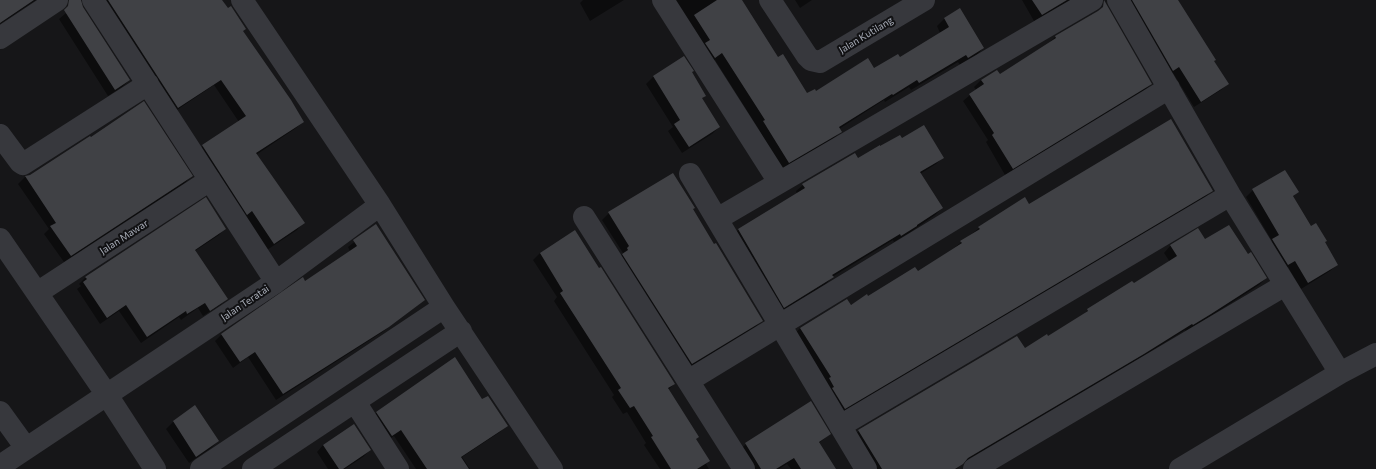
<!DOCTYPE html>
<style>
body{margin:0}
canvas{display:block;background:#161618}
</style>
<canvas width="1376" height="469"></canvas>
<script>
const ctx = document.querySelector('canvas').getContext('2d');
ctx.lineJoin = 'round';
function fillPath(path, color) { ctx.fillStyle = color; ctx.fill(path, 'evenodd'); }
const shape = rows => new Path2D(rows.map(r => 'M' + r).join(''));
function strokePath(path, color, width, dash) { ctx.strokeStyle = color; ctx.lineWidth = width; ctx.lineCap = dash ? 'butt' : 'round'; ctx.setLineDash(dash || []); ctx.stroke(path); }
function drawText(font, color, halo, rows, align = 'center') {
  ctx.font = font + ' Commissioner,sans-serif'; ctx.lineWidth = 4; ctx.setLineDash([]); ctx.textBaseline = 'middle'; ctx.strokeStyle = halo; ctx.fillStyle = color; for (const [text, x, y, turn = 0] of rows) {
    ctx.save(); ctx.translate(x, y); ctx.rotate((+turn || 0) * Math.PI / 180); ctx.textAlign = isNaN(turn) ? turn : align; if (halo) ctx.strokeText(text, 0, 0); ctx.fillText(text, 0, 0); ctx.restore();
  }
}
fillPath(shape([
 [0,0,36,0,0,24],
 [96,0,221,0,303,122,296,128,256,155,303,223,297,230,267,250,196,153,203,146,239,122,214,85,171,114],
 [583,0,624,0,590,21,580,3],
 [672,0,740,0,778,59,807,95,899,59,940,33,937,26,944,19,959,10,983,48,976,56,960,65,958,62,911,90,909,87,885,102,884,100,839,129,840,132,833,139,781,169,758,128,715,60,707,65],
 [795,0,812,0,800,8],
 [1022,0,1071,0,1034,21],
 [1131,0,1177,0,1227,84,1221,90,1194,107,1173,73,1167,77,1126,5],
 [66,13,129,80,122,87,108,96,59,19],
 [1092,15,1151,84,1144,91,1005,175,986,142,988,140,963,101,976,90,974,87,981,80,997,71,1000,76,1048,44,1055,37],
 [684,58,701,99,719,127,712,134,682,153,668,131,673,127,646,84,653,77],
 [901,140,943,157,936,164,920,174,942,208,935,215,909,233,894,242,893,240,832,277,826,284,777,314,731,237,738,230,797,194,796,191,803,185,858,160,880,147],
 [30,175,191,176,185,183,64,262,44,234,49,229,18,184,25,177],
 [1212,190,1205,197,838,415,794,335,800,328,868,297,918,272,954,248,979,228,1025,199,1029,206],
 [1253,190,1297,192,1293,197,1310,227,1324,242,1337,265,1330,271,1301,289,1288,267,1281,271,1266,247,1272,241,1246,197],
 [692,209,762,321,755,327,685,370,621,255,623,253,602,220,609,213],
 [376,225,424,300,417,306,381,333,276,400,248,357,233,368,215,341,221,335,303,279,305,282,350,251,348,247],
 [225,228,219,235,195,251,227,299,220,305,203,316,198,308,181,320,179,317,141,343,119,311,100,324,77,289,81,286,79,284,86,277],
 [1198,230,1205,241,1248,255,1266,278,1259,285,1203,321,1186,331,1185,330,1137,360,962,463,957,469,872,469,852,437,859,431,1048,338,1081,317,1088,310,1133,285,1170,262,1164,253,1170,246],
 [540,253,674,384,668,390,695,440,708,461,706,464,709,469,660,469,644,445,646,443,627,412,623,414,612,397,614,395,554,301,557,297,533,260],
 [482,401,506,425,500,432,462,457,470,469,416,469,394,436,385,442,370,419,377,412],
 [811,403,830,434,819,443,835,469,791,469,787,464,779,469,750,469,739,451,746,444],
 [195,407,218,441,211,448,189,463,166,429,173,422],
 [323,445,370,450,363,457,345,469,328,469,317,452]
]), '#0007');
fillPath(shape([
 [0,0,34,0,0,23],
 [69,0,81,0,83,7,130,80,115,90,64,10,68,6],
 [108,0,222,0,228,8,231,6,246,29,243,31,291,100,304,122,256,153,305,223,274,244,252,211,247,215,202,145,246,116,221,80,178,108],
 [717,0,742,0,778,57,783,54,807,93,815,89,816,91,868,58,874,68,898,54,900,57,949,27,944,18,960,8,984,48,968,58,966,55,919,83,917,80,893,95,892,94,839,127,842,132,789,163,763,121,765,120,722,53,715,58,705,43,710,40,694,15],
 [1032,0,1067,0,1042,15],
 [1104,0,1152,84,1013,169,992,135,994,133,969,94,984,84,981,80,997,70,1000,74,1056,38,1055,36,1098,11,1103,7],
 [1132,0,1178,0,1216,60,1214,61,1229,84,1201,102,1179,67,1173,71],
 [684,56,694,71,692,72,706,96,702,98,720,127,689,147,674,124,680,120,653,76],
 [144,101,193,176,71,256,50,226,56,223,25,176,30,175,90,136,91,137],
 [1171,119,1213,191,845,409,832,388,834,387,829,378,831,377,800,328,847,299,851,305,867,294,868,296,915,267,918,271,962,243,960,241,980,229,978,227,1025,197,1029,204],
 [924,125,944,158,920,172,943,208,917,225,917,226,901,236,900,234,832,275,834,277,784,308,738,229,805,188,802,184,855,153,858,158,880,145,880,146,900,135,902,138],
 [1285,170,1299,192,1293,196,1311,226,1316,223,1327,241,1325,242,1338,265,1308,283,1295,261,1288,265,1272,239,1279,235,1252,189],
 [673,173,695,208,693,209,714,244,716,243,763,321,692,364,622,254,628,250,627,248,629,246,608,212],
 [206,197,226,229,195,250,228,299,210,311,205,303,187,314,186,311,147,337,126,305,107,318,83,282,87,279,85,277],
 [376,224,425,300,389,327,283,394,255,352,240,362,221,334,303,277,305,281,357,246,353,240],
 [1229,225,1248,254,1251,252,1267,278,1211,314,1193,325,1192,324,1144,354,968,458,963,464,955,469,882,469,858,430,1017,336,1025,348,1047,334,1048,336,1088,311,1087,309,1132,281,1134,283,1177,256,1170,245,1198,228,1205,239],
 [575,230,599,268,601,267,675,384,668,388,699,437,696,439,710,461,697,469,671,469,651,437,653,436,634,406,630,408,618,390,621,388,560,293,563,291,540,253],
 [455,357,482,399,488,396,508,426,461,457,469,469,427,469,401,430,392,436,376,412],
 [811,401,831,434,819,442,836,469,801,469,794,458,776,469,761,469,745,443],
 [195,405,219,441,196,457,173,421],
 [354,424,371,450,343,469,339,469,323,445]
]), '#404145');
strokePath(shape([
 [93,0,276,282],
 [242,0,380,205,444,307,552,469],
 [663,0,779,182],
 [770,0,807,56,811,60,820,62,924,0],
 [1118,0,1230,195,1340,373],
 [0,38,57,0],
 [0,135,20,162,23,164,148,84],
 [690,174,866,469],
 [584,217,744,469],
 [717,219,1092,0],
 [0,239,107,395,155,469],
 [37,293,210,180],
 [688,381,1169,88],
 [355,402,398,469],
 [0,412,26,448],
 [840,426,1230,195],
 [0,466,276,282,380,205],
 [201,469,444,307],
 [253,469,461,331],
 [974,469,1285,285],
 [1180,469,1340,373,1376,354]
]), '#37383d', 22);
drawText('10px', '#a8adb8', '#111113', [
 ["Jalan Kutilang",866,35,-31],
 ["Jalan Mawar",124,237,-33],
 ["Jalan Teratai",245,303,-34]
]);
</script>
